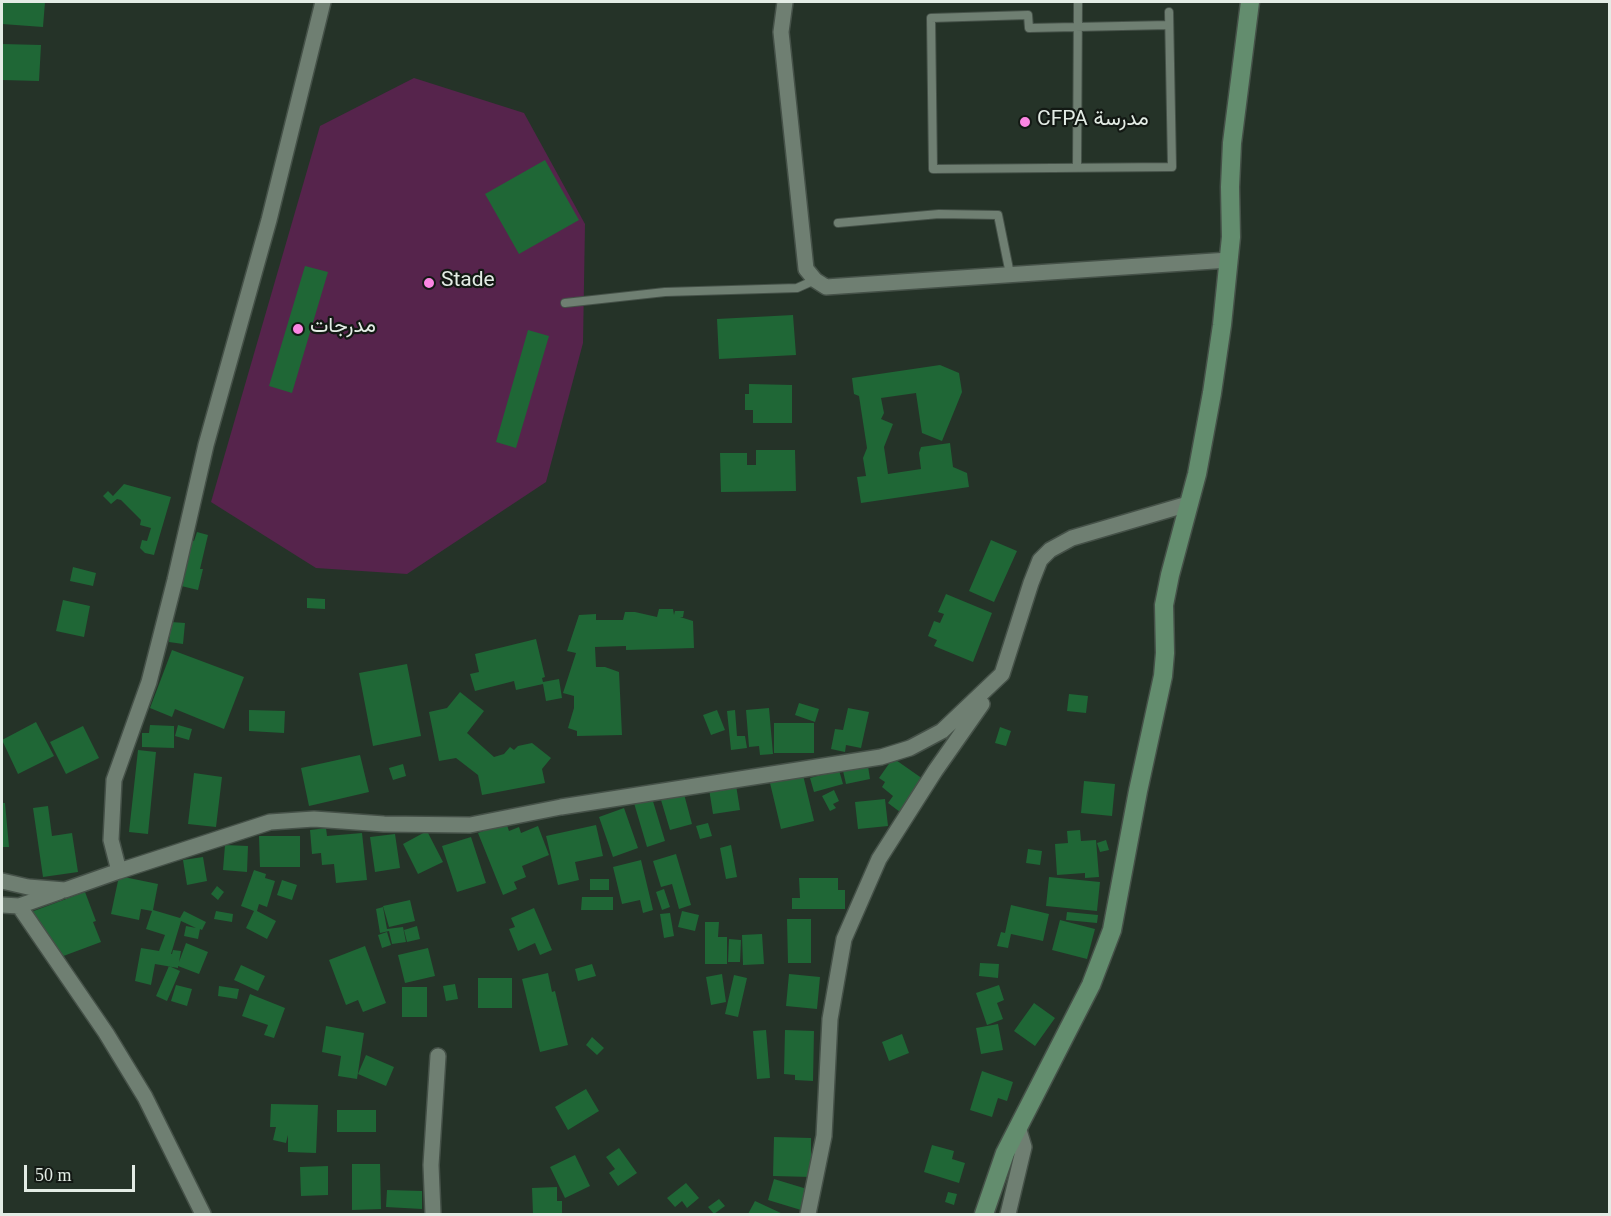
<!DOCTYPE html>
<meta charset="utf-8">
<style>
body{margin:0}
#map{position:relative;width:1611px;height:1216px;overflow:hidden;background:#253328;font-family:Georgia,serif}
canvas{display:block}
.frame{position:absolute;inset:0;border:3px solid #e3ece5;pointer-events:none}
.scale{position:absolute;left:24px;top:1165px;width:111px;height:27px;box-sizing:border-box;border:3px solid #e3ece5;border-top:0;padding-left:8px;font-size:18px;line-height:21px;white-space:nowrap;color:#e3ece5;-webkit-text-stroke:4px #131914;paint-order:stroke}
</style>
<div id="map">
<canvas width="1611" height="1216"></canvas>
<div class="frame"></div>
<div class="scale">50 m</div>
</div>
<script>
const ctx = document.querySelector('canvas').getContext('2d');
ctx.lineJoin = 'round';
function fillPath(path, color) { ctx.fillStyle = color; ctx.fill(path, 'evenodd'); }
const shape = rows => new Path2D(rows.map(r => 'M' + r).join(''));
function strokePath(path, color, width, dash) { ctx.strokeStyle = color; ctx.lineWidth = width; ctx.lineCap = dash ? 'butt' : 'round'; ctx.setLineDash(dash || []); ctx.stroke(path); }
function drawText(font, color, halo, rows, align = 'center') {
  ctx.font = font + ' Georgia,Vazirmatn,serif'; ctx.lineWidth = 4.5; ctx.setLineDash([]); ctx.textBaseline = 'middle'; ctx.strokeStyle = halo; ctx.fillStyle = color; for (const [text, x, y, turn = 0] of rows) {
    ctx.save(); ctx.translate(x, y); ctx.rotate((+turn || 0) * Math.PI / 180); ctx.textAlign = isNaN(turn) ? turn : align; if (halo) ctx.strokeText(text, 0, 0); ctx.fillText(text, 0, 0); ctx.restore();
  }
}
fillPath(shape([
 [414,78,524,113,585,224,583,343,546,482,407,574,316,568,211,502,320,126]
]), '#56244c');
fillPath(shape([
 [2,2,45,2,43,27,2,24],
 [2,44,41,45,39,81,2,80],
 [545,160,579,220,519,254,485,194],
 [305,266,328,272,292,393,269,386],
 [793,315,796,355,719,359,717,319],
 [528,330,549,336,516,448,496,442],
 [940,365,959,373,962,392,942,441,922,433,916,393,881,398,884,413,881,419,893,424,884,447,888,474,921,469,919,453,921,447,950,443,953,467,967,473,969,487,861,503,857,477,866,476,863,458,867,448,859,396,854,394,852,378],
 [749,384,792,385,792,423,753,423,753,410,745,410,745,394,749,394],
 [756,450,795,450,796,491,721,492,720,453,747,453,747,465,756,465],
 [124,484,171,497,154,555,145,553,140,548,142,540,147,541,151,528,140,525,141,520,121,500,117,499,111,504,103,496,108,491,113,496],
 [197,532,208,535,200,569,203,569,198,590,177,585,188,539,194,541],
 [991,540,1017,551,994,602,969,591],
 [73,567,96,573,93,586,70,581],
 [946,594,992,613,973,662,934,646,937,640,928,636,934,621,940,623,944,614,938,612],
 [307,598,325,599,325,609,307,608],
 [63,600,90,606,84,637,56,631],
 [659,609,673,609,674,615,675,611,684,611,683,617,680,617,693,621,694,648,626,650,626,646,595,647,596,667,605,667,619,672,622,735,577,736,577,731,568,728,574,708,574,696,563,693,576,653,567,651,579,615,596,614,596,620,623,620,625,612,635,612,657,617],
 [171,622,185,623,183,644,169,642],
 [536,639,545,677,542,678,543,682,559,679,562,698,546,701,543,684,516,690,514,681,475,691,470,674,479,672,475,654],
 [172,650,244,677,224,729,175,709,172,717,150,708],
 [407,664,421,736,373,746,359,673],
 [460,692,484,711,467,733,494,757,504,754,510,747,514,750,518,746,532,743,551,758,542,769,545,783,482,795,478,775,456,758,439,761,429,712,447,708],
 [1069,694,1088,696,1086,713,1067,711],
 [799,703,819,709,815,722,795,715],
 [769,708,773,754,760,755,759,746,749,747,746,710],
 [848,708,869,712,861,748,846,745,845,752,831,749,835,729,843,730],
 [249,710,285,711,284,733,249,731],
 [717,710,725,730,711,735,703,715],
 [735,710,737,736,745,736,747,748,731,750,727,711],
 [36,722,54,756,18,774,2,740],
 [774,723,814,723,814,753,774,753],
 [150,725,174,726,174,748,142,747,142,733,149,733],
 [178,725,192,729,189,740,175,736],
 [83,726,99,758,66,774,50,742],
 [1000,727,1011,731,1006,746,995,743],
 [138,750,156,752,148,834,129,832],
 [360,755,369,792,309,806,301,768],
 [893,758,923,779,900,812,888,803,893,796,882,787,885,782,879,778],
 [403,764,406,776,393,780,389,768],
 [868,766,870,779,846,784,843,771],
 [839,770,843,784,814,792,810,778],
 [194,773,222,777,216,827,188,824],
 [803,775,814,821,781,829,770,783],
 [1084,781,1115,784,1112,816,1081,813],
 [736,785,740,810,713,814,709,789],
 [834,790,839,801,833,804,836,808,830,811,822,796],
 [684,794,692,824,670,830,661,800],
 [652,798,665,841,647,847,634,803],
 [885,799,888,826,858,829,855,802],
 [2,803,5,803,9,847,2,847],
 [48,806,52,836,72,833,78,872,43,877,33,808],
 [624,808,638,848,613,857,599,817],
 [506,822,509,831,519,827,521,833,538,826,549,855,522,866,526,877,514,882,517,889,503,895,478,833],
 [708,823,712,836,700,839,696,826],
 [596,825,603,856,575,862,579,880,558,885,546,836],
 [326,828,327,836,362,833,367,880,336,883,334,864,322,865,321,853,312,854,310,830],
 [1080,830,1081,841,1096,840,1099,877,1085,878,1085,873,1057,875,1055,844,1068,843,1067,831],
 [427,831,443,862,418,874,403,844],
 [395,834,400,868,375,872,370,837],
 [259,836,300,836,300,867,260,867],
 [471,837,486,883,457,892,442,846],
 [1106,840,1109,850,1100,852,1097,843],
 [225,845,248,846,247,872,223,870],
 [731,845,737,877,726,879,720,848],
 [1028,849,1042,851,1040,865,1026,863],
 [676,854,691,905,679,909,672,884,661,887,653,861],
 [203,857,207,881,187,885,183,860],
 [641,860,653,910,643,913,640,900,622,904,613,867],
 [254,870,266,874,265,878,275,881,267,907,259,904,257,911,276,921,267,939,246,928,254,911,241,906],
 [119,876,158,884,153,910,180,918,184,911,206,922,202,930,200,929,198,939,184,936,186,926,196,928,181,921,171,954,172,954,173,950,181,951,179,962,186,943,208,952,199,974,178,966,178,968,155,964,151,985,135,981,141,948,159,951,165,935,146,929,152,911,141,909,139,920,111,914],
 [1049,877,1100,882,1097,911,1046,906],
 [799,878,838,878,838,890,845,890,845,909,792,909,792,898,800,898],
 [590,879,609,879,609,890,590,890],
 [282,880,297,885,292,900,277,895],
 [217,886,224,892,218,900,211,894],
 [664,889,670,907,662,910,656,892],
 [85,892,96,921,93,922,101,942,50,961,31,912],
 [582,897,613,897,613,910,581,910],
 [410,900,415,921,389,927,383,906],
 [1011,905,1049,914,1043,941,1011,934,1008,948,997,946,1001,932,1005,933],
 [383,907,387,929,403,927,406,942,392,944,389,931,380,933,376,909],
 [534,908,552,950,540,955,535,943,518,951,509,929,515,927,511,918],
 [216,911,233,914,232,922,214,919],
 [682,911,699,915,695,931,678,927],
 [1067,912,1098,915,1097,923,1066,920],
 [670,913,674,936,664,938,660,914],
 [787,919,811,919,811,963,788,963],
 [1060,920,1095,929,1087,959,1052,950],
 [705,922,719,922,718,937,727,937,727,964,705,964],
 [417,926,420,939,407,942,404,930],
 [387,932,391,945,382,948,378,935],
 [762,934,764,964,743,965,742,935],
 [729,939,741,940,740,962,728,962],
 [365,946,386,1003,363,1012,358,1000,346,1005,329,960],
 [428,948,435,976,405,983,398,955],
 [980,963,999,964,998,978,979,976],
 [592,964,596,976,578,981,575,969],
 [241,965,265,976,258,991,234,980],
 [169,966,180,971,167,1001,156,996],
 [548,973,552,992,555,991,568,1045,540,1052,522,979],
 [722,974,726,1002,711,1005,706,977],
 [789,974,820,977,817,1009,786,1006],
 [734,975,747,978,738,1017,725,1014],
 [478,978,512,978,512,1008,478,1008],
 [455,984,458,999,446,1001,443,986],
 [176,985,192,989,187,1006,171,1001],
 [999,985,1004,1000,997,1003,1003,1019,987,1025,976,993],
 [219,986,239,989,237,999,218,996],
 [402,987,427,987,427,1017,402,1017],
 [250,994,285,1008,274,1038,264,1035,268,1025,242,1016],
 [1034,1003,1055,1018,1035,1046,1014,1031],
 [998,1024,1003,1050,981,1054,976,1028],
 [326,1026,364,1033,357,1079,338,1076,341,1056,322,1052],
 [766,1030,770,1078,757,1079,753,1031],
 [785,1030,814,1031,813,1081,795,1080,795,1075,784,1074],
 [902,1034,909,1053,889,1061,882,1042],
 [592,1037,604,1048,597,1055,586,1045],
 [366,1055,394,1067,386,1086,358,1074],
 [982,1071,1013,1082,1007,1101,998,1098,992,1117,970,1110],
 [586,1089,599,1111,568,1130,555,1107],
 [271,1104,318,1105,316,1153,288,1152,288,1135,286,1143,273,1140,276,1127,270,1127],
 [337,1110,376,1110,376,1132,337,1132],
 [774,1137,811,1138,811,1177,773,1176],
 [932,1145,954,1151,952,1159,965,1163,959,1183,924,1172],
 [619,1148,637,1173,618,1186,609,1173,615,1169,606,1157],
 [575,1155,590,1186,565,1198,550,1167],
 [352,1164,380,1164,381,1209,352,1210],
 [328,1166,328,1195,301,1196,300,1167],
 [774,1179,807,1189,801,1210,768,1200],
 [686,1183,699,1198,687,1208,682,1201,675,1207,667,1198],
 [557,1187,557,1201,562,1201,562,1214,533,1214,532,1188],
 [387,1190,422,1191,422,1209,386,1207],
 [948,1192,957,1194,954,1205,945,1202],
 [719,1199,725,1206,714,1214,708,1207],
 [755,1201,783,1214,748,1214]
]), '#1f6736');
const lane = shape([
 [1169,12,1172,167,933,169,931,18,1028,15,1029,28,1169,25],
 [1077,168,1078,2],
 [838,223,939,214,998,215,1010,274],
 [565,303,665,292,797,288,815,280]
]);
const street = shape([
 [785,2,781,32,806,269,815,280,826,287,1229,260],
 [119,871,270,822,314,819,384,824,470,825,561,807,881,757,910,748,942,731,1002,674,1031,583,1040,560,1050,550,1072,538,1188,504],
 [2,881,28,887,65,890,119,871,111,840,114,780,149,682,175,580,206,445,269,220,323,2],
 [2,905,19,906,59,892],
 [19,906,106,1033,145,1097,203,1214],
 [433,1214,431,1165,438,1056],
 [808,1214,824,1136,830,1019,844,939,879,859,935,771,982,704],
 [1008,1214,1024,1147,1018,1127]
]);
const secondary = shape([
 [984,1214,1005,1153,1091,985,1112,930,1138,791,1163,676,1165,653,1164,605,1170,575,1197,474,1212,393,1222,325,1231,237,1230,187,1232,143,1250,2]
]);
strokePath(lane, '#455148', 10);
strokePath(street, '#455148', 18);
strokePath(secondary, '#455148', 21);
strokePath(lane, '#6f7f72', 8);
strokePath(street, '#6f7f72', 15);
strokePath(secondary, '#638d6e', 18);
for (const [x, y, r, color] of [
 [1025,122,6,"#fc86e3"],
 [429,283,6,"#fc86e3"],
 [298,329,6,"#fc86e3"]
]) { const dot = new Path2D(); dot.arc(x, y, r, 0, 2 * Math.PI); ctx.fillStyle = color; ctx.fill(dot); strokePath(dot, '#131914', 2); }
drawText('21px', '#e3ece5', '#131914', [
 ["CFPA مدرسة",1037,122],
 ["Stade",441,283],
 ["مدرجات",310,329]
], 'left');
</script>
